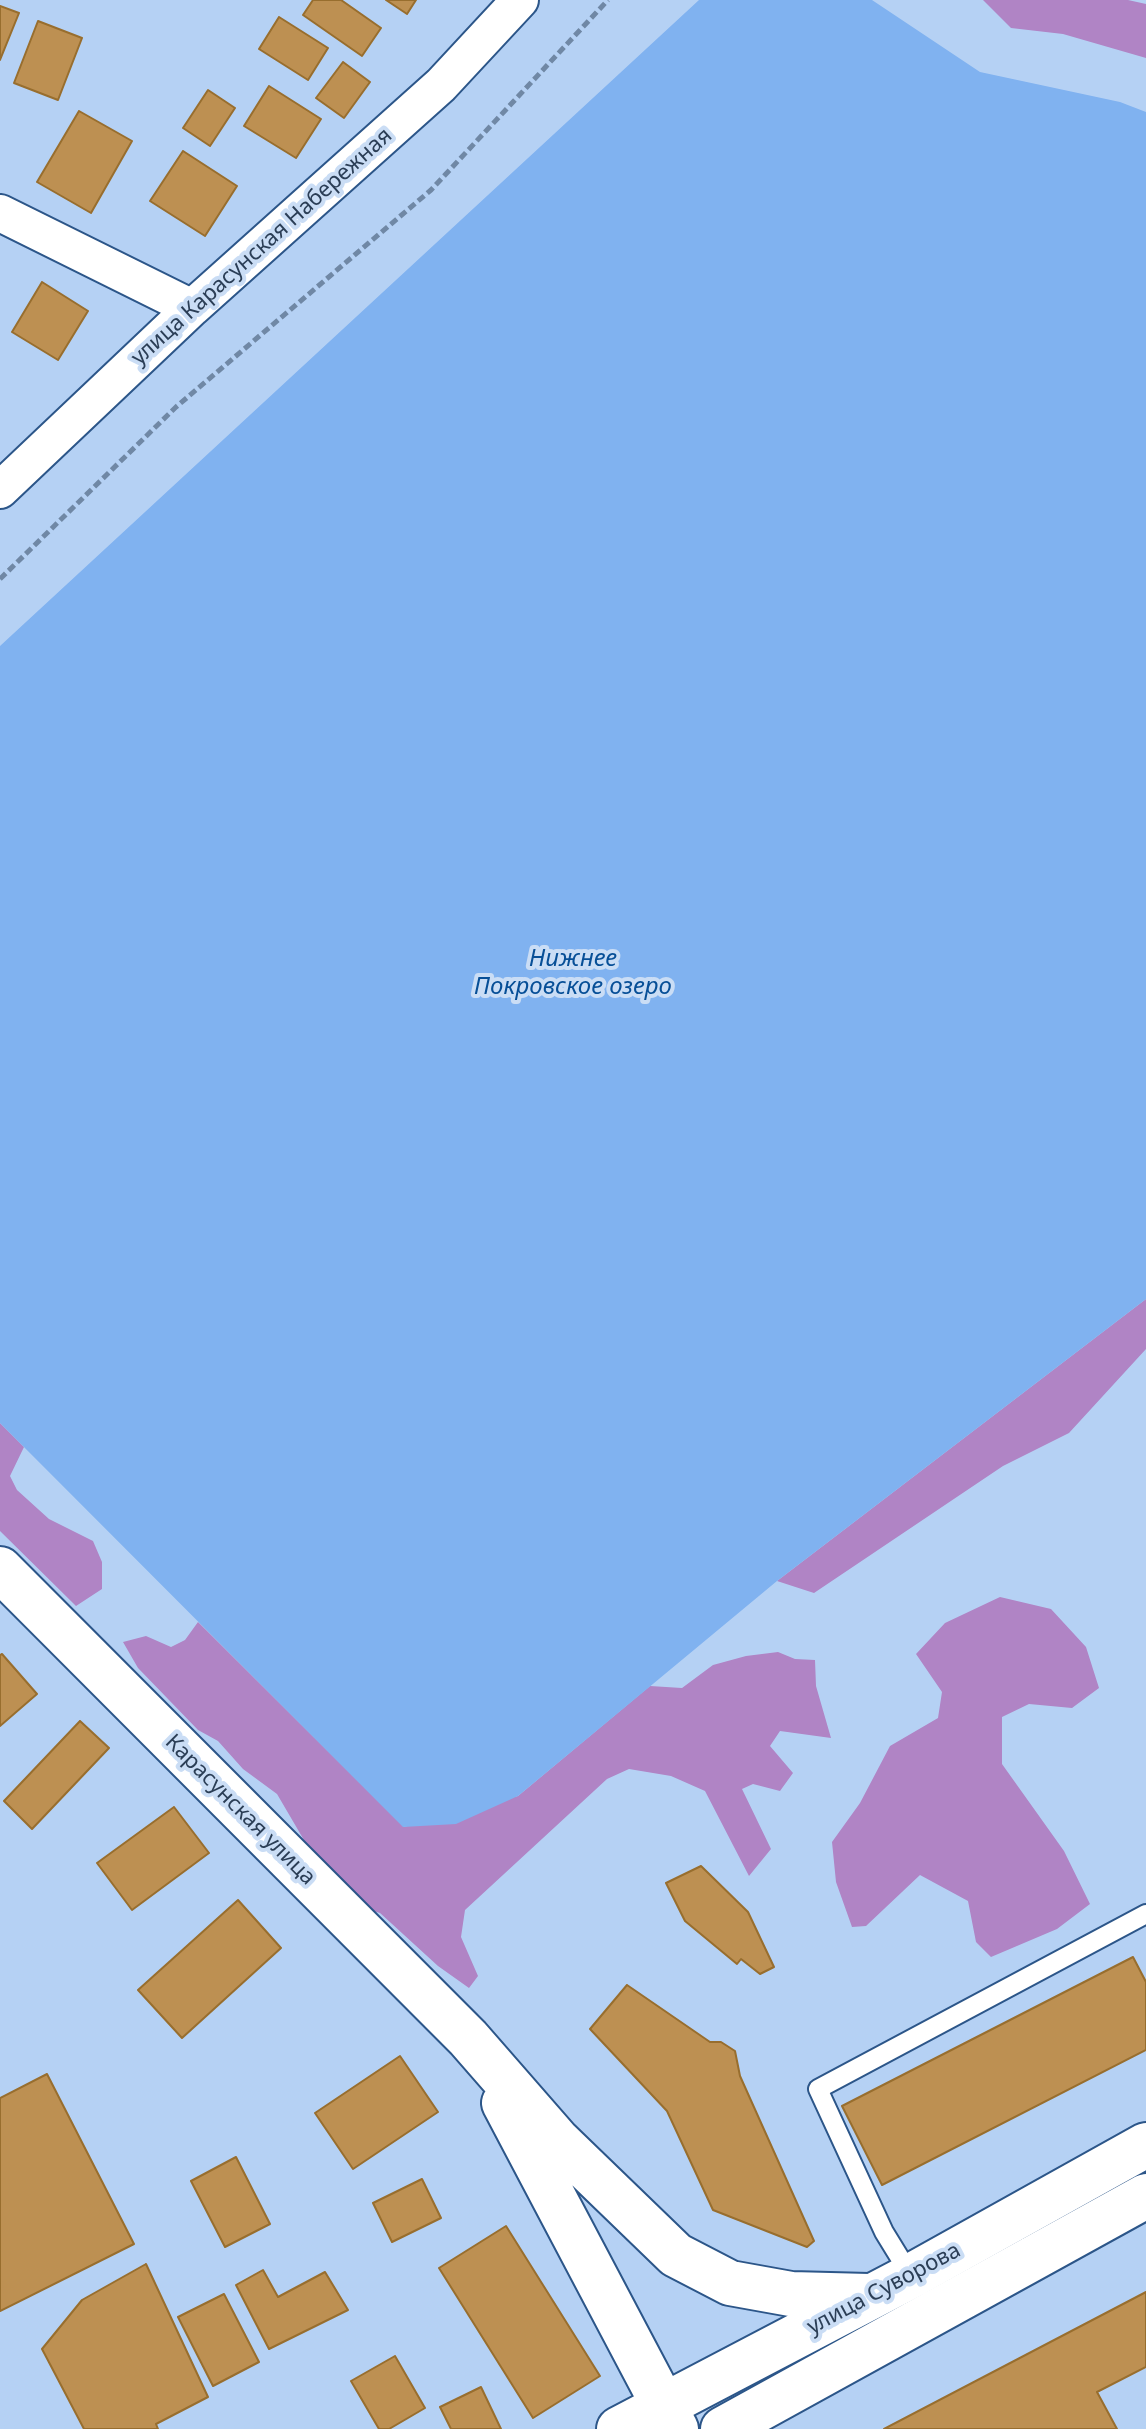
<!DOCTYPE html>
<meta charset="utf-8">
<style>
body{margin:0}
canvas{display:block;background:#b5d1f4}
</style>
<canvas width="1146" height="2429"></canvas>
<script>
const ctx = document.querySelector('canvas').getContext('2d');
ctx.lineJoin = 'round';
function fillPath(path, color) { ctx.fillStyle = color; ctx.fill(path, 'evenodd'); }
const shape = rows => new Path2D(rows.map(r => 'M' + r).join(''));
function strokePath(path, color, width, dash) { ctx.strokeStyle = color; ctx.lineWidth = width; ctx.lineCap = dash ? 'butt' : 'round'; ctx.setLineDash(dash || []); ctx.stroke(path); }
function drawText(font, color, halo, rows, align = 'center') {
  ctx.font = font + ' "Noto Sans",sans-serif'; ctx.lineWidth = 8; ctx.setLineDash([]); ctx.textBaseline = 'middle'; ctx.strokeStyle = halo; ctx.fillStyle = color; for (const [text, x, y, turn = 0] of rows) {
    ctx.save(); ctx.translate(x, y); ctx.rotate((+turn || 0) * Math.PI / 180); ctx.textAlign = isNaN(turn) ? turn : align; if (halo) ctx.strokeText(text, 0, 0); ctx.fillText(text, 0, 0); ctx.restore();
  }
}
fillPath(shape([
 [983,0,1128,0,1146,4,1146,58,1063,34,1011,28],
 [1146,1299,1146,1349,1069,1433,1003,1466,814,1593,777,1581],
 [0,1423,24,1447,10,1476,17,1490,49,1519,93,1541,102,1562,102,1589,76,1606,0,1531],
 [1000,1597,1051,1609,1086,1647,1099,1688,1072,1708,1029,1704,1002,1717,1002,1764,1064,1851,1090,1904,1057,1929,991,1957,976,1942,968,1901,920,1875,866,1926,852,1927,836,1882,832,1842,860,1803,890,1746,938,1718,942,1692,916,1654,945,1623],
 [198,1622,404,1827,518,1796,650,1686,682,1688,713,1665,746,1656,778,1652,795,1659,815,1660,816,1686,831,1738,780,1731,770,1746,793,1773,780,1791,753,1784,742,1789,771,1849,749,1876,705,1791,671,1776,629,1769,607,1779,465,1910,461,1937,478,1976,469,1988,438,1966,380,1913,370,1910,318,1864,277,1794,243,1769,218,1741,198,1730,138,1668,123,1642,146,1636,171,1647,185,1640]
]), '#b084c5');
fillPath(shape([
 [699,0,872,0,980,72,1120,102,1146,112,1146,1299,777,1581,518,1796,456,1824,403,1827,0,1423,0,646]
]), '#80b2f0');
const building = shape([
 [313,0,341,0,381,28,362,56,303,15,313,0],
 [386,0,416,0,407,14,386,0],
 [0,6,19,13,0,60,0,6],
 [279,17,328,48,308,80,259,49,279,17],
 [38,21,82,38,58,100,14,83,38,21],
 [343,62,370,82,344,118,316,98,343,62],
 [269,86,321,119,296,158,244,126,269,86],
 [208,90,235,108,210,146,183,128,208,90],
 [79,111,132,141,91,213,37,182,79,111],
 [183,151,237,186,205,236,150,201,183,151],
 [42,282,88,311,58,360,12,332,42,282],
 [2,1654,37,1694,0,1726,0,1655,2,1654],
 [80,1721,109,1748,32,1829,4,1801,80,1721],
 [174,1807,209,1853,132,1910,97,1863,174,1807],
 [701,1866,748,1912,774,1967,760,1974,741,1959,737,1964,685,1921,666,1883,701,1866],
 [238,1900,281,1948,182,2038,138,1990,238,1900],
 [1133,1957,1146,1982,1146,2050,882,2185,842,2106,1133,1957],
 [627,1985,710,2042,721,2042,735,2051,740,2076,814,2241,807,2247,713,2210,667,2111,590,2029,627,1985],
 [400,2056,438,2112,353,2169,315,2113,400,2056],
 [47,2074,134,2244,0,2311,0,2098,47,2074],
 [236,2157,270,2224,225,2247,191,2181,236,2157],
 [422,2179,441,2218,392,2242,373,2203,422,2179],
 [506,2226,600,2376,533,2418,439,2268,506,2226],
 [146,2264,208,2397,156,2424,158,2429,84,2429,42,2349,82,2300,146,2264],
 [263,2270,278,2297,325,2272,348,2310,269,2349,236,2285,263,2270],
 [1146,2292,1146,2367,1097,2392,1117,2429,884,2429,1146,2292],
 [224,2294,259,2362,213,2386,178,2317,224,2294],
 [395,2356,425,2408,389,2429,379,2429,351,2381,395,2356],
 [481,2387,501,2429,451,2429,440,2407,481,2387]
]);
fillPath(building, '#bd9052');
strokePath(building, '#986e2e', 2);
const lane = shape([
 [911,2276,884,2232,818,2089,1146,1914]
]);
const street = shape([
 [0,213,192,308],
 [0,490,192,308,441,85,520,0]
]);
const secondary = shape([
 [0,1569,468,2038,557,2140,676,2255,730,2283,791,2294,869,2296],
 [504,2103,676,2429],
 [723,2429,1146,2196]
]);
const primary = shape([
 [619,2429,911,2276,1146,2145]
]);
strokePath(lane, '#2c5689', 22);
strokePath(street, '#2c5689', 40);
strokePath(secondary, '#2c5689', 48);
strokePath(primary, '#2c5689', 48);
strokePath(shape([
 [0,579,176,407,431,190,608,0]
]), '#7088a5', 5, [8, 4]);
strokePath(lane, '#fff', 18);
strokePath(street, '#fff', 36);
strokePath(secondary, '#fff', 44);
strokePath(primary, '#fff', 44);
drawText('22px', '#2b3e56', '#caddf5', [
 ["улица Карасунская Набережная",262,247,-42],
 ["Карасунская улица",240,1810,45],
 ["улица Суворова",884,2289,-28]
]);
drawText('italic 24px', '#074f97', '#caddf5', [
 ["Нижнее",573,959],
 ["Покровское озеро",573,987]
]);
</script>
